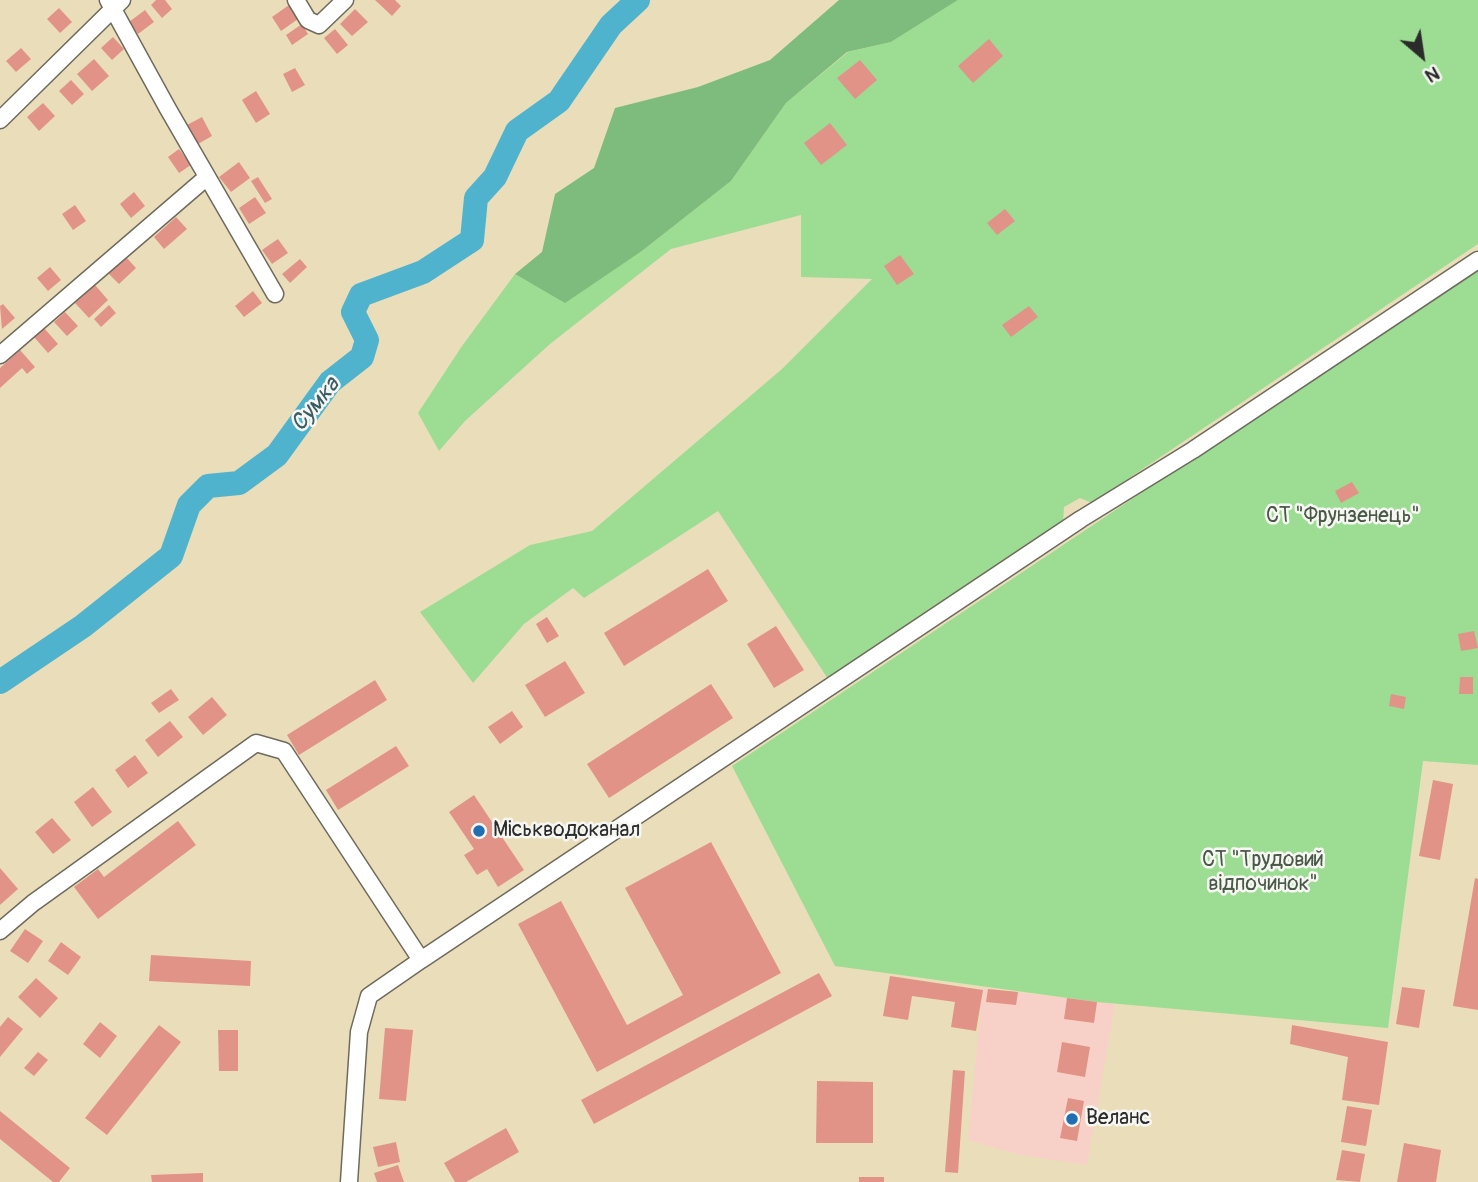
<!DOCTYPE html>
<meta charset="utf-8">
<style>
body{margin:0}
#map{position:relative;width:1478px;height:1182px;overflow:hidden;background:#eadeba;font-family:Pangolin,sans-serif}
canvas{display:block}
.north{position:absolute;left:1387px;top:21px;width:70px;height:70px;-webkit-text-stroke:5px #f6f6f2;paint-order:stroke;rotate:151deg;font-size:19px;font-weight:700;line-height:28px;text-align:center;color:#2b2b2b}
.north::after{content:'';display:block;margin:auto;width:24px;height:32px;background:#2b2b2b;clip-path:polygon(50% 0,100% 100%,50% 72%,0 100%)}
</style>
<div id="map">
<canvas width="1478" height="1182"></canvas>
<div class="north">N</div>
</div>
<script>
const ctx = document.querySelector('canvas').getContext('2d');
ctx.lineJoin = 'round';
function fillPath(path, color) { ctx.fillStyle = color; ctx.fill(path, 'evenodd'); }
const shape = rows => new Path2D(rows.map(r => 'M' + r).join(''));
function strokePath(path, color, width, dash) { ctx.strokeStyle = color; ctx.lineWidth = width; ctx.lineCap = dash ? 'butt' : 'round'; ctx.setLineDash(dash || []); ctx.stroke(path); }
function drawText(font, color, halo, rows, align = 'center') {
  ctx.font = font + ' Pangolin,sans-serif'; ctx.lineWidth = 5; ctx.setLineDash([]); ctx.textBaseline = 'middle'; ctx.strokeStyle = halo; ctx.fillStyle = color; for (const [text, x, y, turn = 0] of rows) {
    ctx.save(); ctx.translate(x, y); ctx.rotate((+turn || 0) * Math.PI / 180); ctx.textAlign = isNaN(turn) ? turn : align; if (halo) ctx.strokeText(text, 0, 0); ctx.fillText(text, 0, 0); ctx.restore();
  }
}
fillPath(shape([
 [983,988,1115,1004,1087,1165,1021,1155,968,1140]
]), '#f7d1c7');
fillPath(shape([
 [958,0,1478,0,1478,244,1092,503,1080,498,1064,507,1063,523,828,679,718,511,584,598,573,588,524,624,473,683,420,612,530,545,592,531,782,369,872,279,801,277,801,215,671,249,550,344,465,421,439,451,418,413,462,346,515,274,565,302,642,251,731,181,786,103,848,52,891,42],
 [1478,268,1478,765,1423,761,1388,1028,1097,1002,835,966,732,766]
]), '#9cdd93');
fillPath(shape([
 [839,0,958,0,891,42,847,52,786,103,731,181,642,251,565,303,515,274,542,252,555,194,594,168,615,108,698,87,770,60]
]), '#7dbc7d');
strokePath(shape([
 [0,682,83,626,171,556,189,505,208,486,239,483,277,455,330,382,362,357,367,340,353,312,361,295,423,272,472,240,476,198,495,177,517,131,559,101,611,25,638,0]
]), '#4fb3ce', 24);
fillPath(shape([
 [156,0,165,0,172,9,162,18,151,5],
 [375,0,395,0,401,6,392,16],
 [289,5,298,19,281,31,272,17],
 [59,8,72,22,60,33,47,19],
 [355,9,368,22,352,36,340,24],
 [145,10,154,22,138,34,129,22],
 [302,24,308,34,292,45,286,35],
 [335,29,348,45,337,54,324,38],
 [113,37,124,49,112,60,101,48],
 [989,39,1003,56,973,83,958,66],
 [21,48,31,59,16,72,6,61],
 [94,59,109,76,92,91,77,74],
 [860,60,877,80,855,99,837,78],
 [295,68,305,85,292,92,283,74],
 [71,80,84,94,72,105,59,91],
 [256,91,270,114,256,123,242,100],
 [43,103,55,116,39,131,27,117],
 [202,117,212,136,198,144,187,125],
 [830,123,847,145,821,165,804,143],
 [179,149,191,165,179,173,168,157],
 [239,162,250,178,231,192,219,177],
 [258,177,272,199,265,203,251,181],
 [134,192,145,206,131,218,120,204],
 [255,197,266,213,249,224,239,208],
 [75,205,86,221,73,230,62,214],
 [1005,209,1015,221,997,235,987,223],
 [176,217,187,229,164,249,154,237],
 [278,239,288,253,272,264,262,250],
 [900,255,914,274,897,285,884,266],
 [126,257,136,268,119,284,108,273],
 [300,259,307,267,290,283,282,274],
 [50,267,61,280,48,291,37,278],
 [95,285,108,300,89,318,75,303],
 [253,291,262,303,244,317,235,306],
 [3,304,15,318,2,329,0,306],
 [109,305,116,313,101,327,94,319],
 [1029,306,1038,317,1011,337,1002,325],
 [65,312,78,326,67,336,54,322],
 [44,328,58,344,48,353,34,337],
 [20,350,35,367,27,374,22,368,0,388,0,368],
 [1352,482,1359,493,1341,503,1335,491],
 [708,569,728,601,624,666,604,633],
 [547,617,559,636,547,643,536,624],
 [776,626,804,670,774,688,747,644],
 [1474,631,1478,648,1461,651,1458,634],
 [565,661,585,693,545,717,525,685],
 [1460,677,1473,677,1473,694,1459,694],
 [375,680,387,700,299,755,287,735],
 [711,684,733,718,609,798,587,764],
 [171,689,179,700,159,713,151,703],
 [1391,694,1406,697,1404,709,1389,706],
 [212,697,227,715,203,735,188,717],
 [512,711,523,727,500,744,488,727],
 [170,721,183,737,158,757,145,740],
 [396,746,409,766,338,810,326,790],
 [135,755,148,773,128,788,115,770],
 [1433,780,1453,784,1440,860,1419,856],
 [93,787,112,812,92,827,74,802],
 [474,795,524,870,498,887,487,869,477,875,464,855,474,849,449,812],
 [52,818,71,840,53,854,35,832],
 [178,821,196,845,98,919,74,887,98,869,104,877],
 [711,842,781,973,597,1072,518,924,561,901,627,1025,683,995,625,888],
 [0,868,18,889,0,905],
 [1475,878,1478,879,1478,1010,1453,1006],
 [25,929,43,941,28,963,10,951],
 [61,942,81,957,68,975,48,961],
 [151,955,251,961,250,986,149,981],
 [819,973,832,996,594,1124,581,1100],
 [890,976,983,990,976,1031,951,1027,955,1002,912,996,908,1020,883,1016],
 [36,978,58,998,40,1018,18,997],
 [1402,987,1425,990,1419,1028,1396,1024],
 [988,989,1018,992,1016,1005,986,1002],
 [1067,998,1097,1002,1094,1023,1064,1019],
 [8,1017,23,1029,0,1057,0,1027],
 [100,1022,117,1036,100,1058,83,1044],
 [159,1025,181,1042,107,1135,85,1118],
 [1292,1025,1388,1042,1379,1105,1342,1100,1348,1057,1290,1044],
 [385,1028,413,1030,406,1101,379,1099],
 [218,1030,238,1030,238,1071,219,1071],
 [1062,1042,1090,1047,1085,1077,1057,1072],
 [38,1052,48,1060,34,1076,24,1068],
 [953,1070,965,1071,958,1173,945,1172],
 [817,1081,873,1082,873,1143,816,1143],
 [1068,1098,1084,1101,1077,1141,1060,1138],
 [1347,1106,1372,1110,1366,1146,1341,1142],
 [0,1111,70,1168,59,1182,53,1182,0,1139],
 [506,1128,519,1152,466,1182,455,1182,444,1163],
 [396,1142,400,1162,378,1167,373,1147],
 [1404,1143,1441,1150,1436,1182,1397,1182],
 [1342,1150,1365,1154,1360,1182,1336,1180],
 [398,1165,404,1182,377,1182,374,1173],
 [203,1173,203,1182,152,1182,151,1175],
 [859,1177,884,1177,884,1182,859,1182]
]), '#e19388');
const minor = shape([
 [108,0,168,109,275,294],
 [296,0,308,20,319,25,345,0],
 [0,120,122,0],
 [0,355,207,177],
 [0,931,33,903,256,743,284,751,421,960,369,996,359,1032,349,1182],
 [421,960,1081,519,1193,450,1478,260]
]);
strokePath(minor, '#6e6a5d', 19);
strokePath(minor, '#fff', 16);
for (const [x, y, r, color] of [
 [479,831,7,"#1f6fb2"],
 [1072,1119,7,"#1f6fb2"]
]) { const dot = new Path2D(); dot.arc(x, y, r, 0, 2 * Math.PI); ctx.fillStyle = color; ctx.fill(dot); strokePath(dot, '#f6f6f2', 2.5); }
drawText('21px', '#475845', '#f6f6f2', [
 ["СТ \"Фрунзенець\"",1343,517],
 ["СТ \"Трудовий",1263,861],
 ["відпочинок\"",1263,885]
]);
drawText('21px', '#2b2b2b', '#f6f6f2', [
 ["Міськводоканал",493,831],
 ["Веланс",1086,1119]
], 'left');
drawText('italic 23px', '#385b64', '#f6f6f2', [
 ["Сумка",316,405,-51]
]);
</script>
